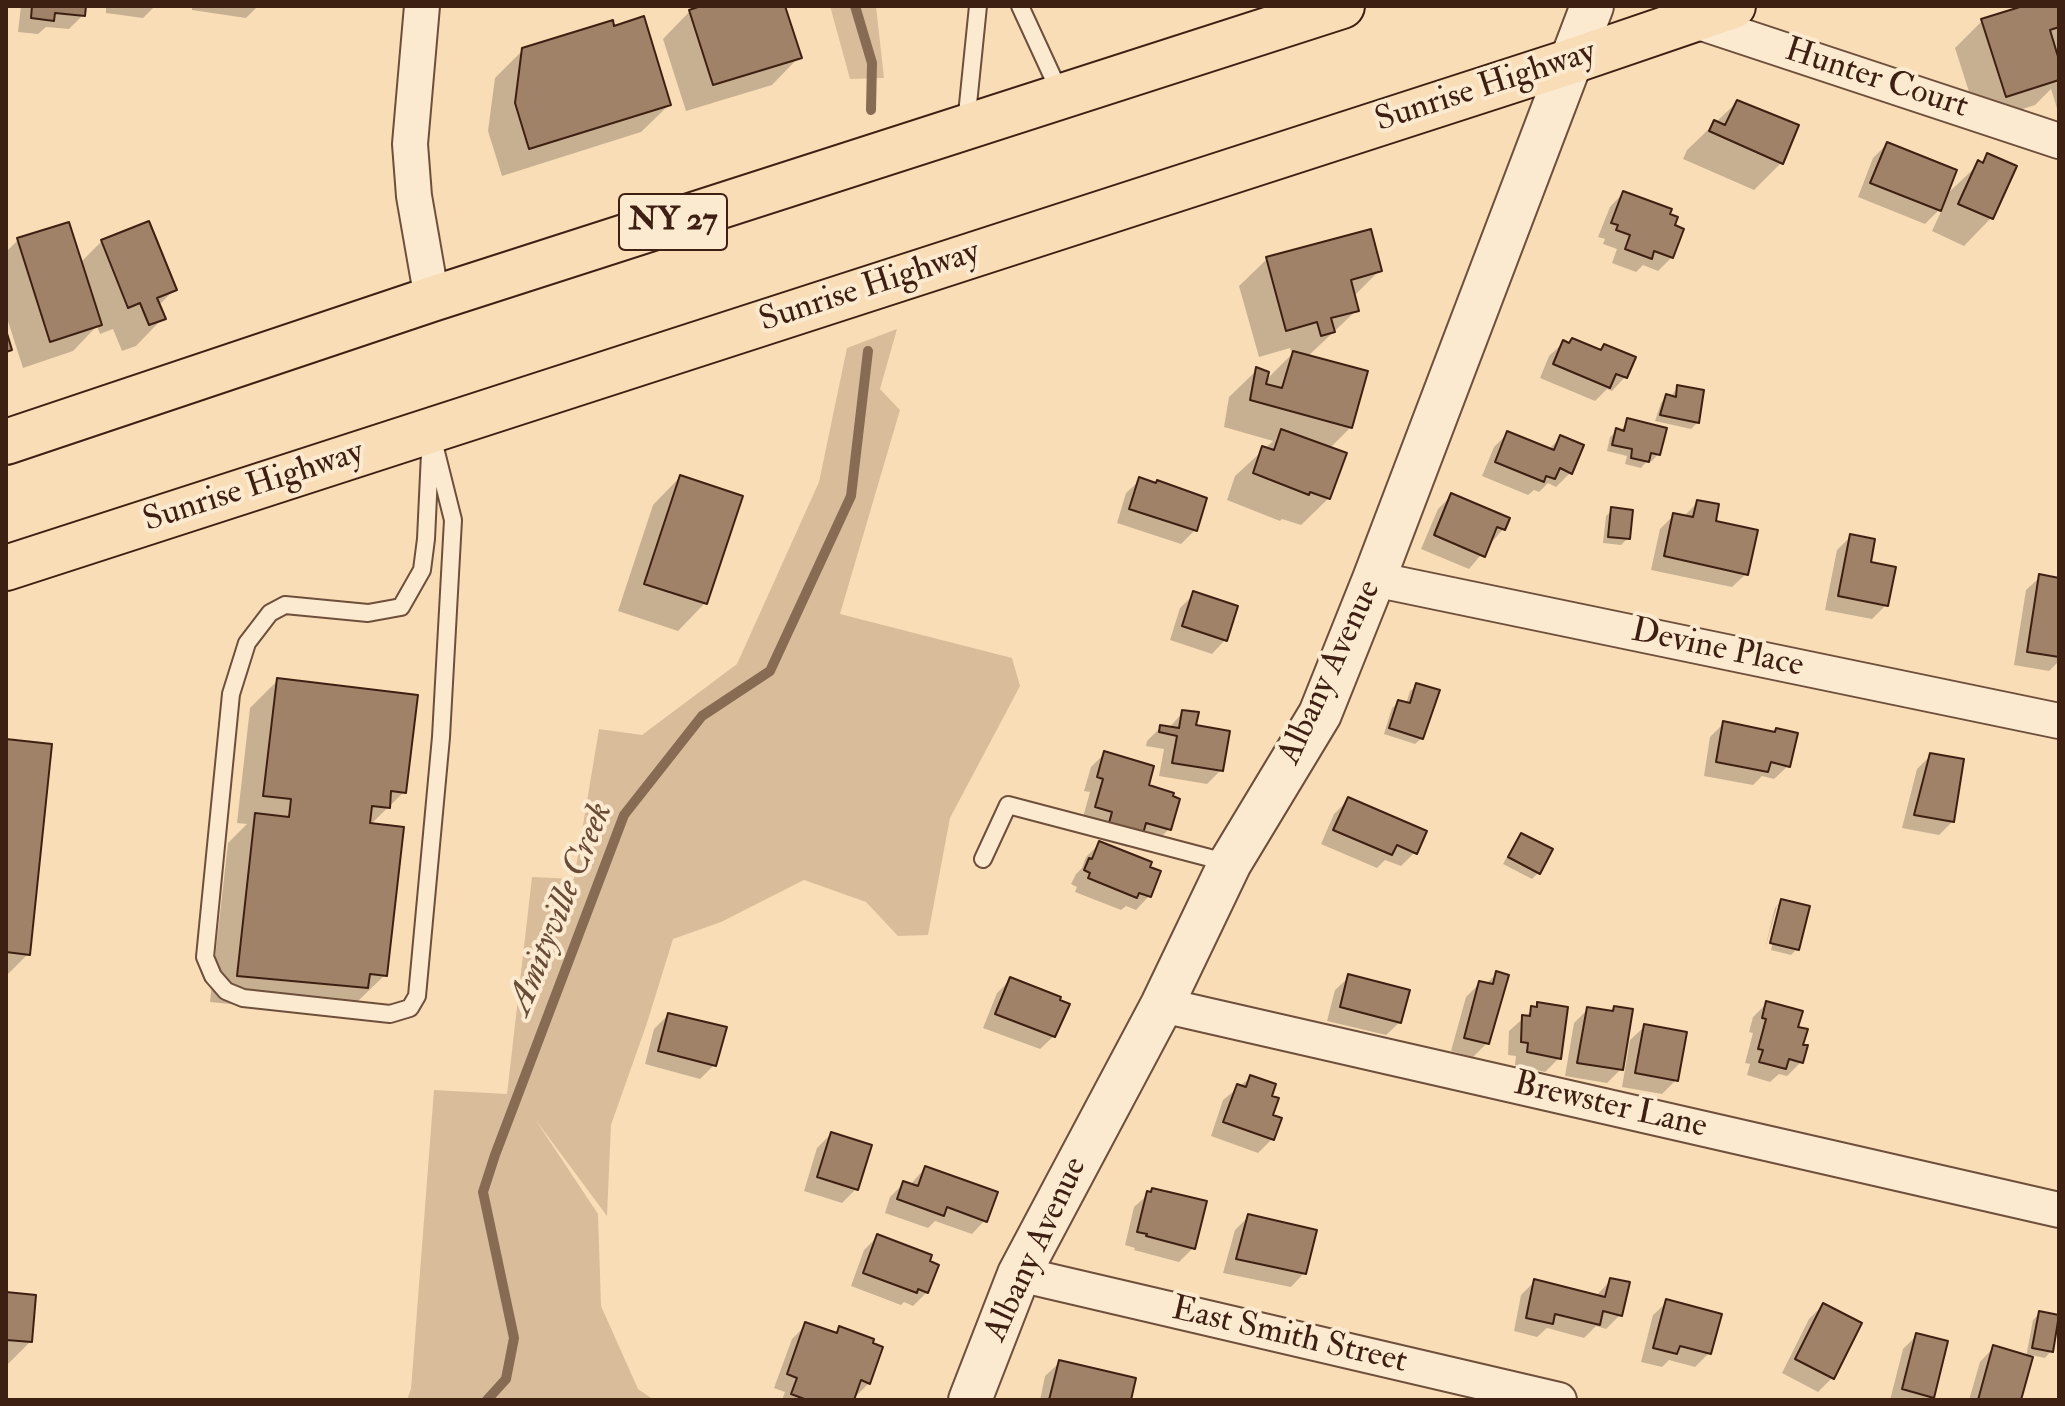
<!DOCTYPE html>
<style>
body{margin:0}
#map{position:relative;width:2065px;height:1406px;overflow:hidden;background:#f9ddb7;font-family:"IM FELL Double Pica",serif}
canvas{display:block}
.frame{position:absolute;inset:0;border:8px solid #3e2012;pointer-events:none}
</style>
<div id="map">
<canvas width="2065" height="1406"></canvas>
<div class="frame"></div>
</div>
<script>
const ctx = document.querySelector('canvas').getContext('2d');
ctx.lineJoin = 'round';
function fillPath(path, color) { ctx.fillStyle = color; ctx.fill(path, 'evenodd'); }
const shape = rows => new Path2D(rows.map(r => 'M' + r).join(''));
function strokePath(path, color, width, dash) { ctx.strokeStyle = color; ctx.lineWidth = width; ctx.lineCap = dash ? 'butt' : 'round'; ctx.setLineDash(dash || []); ctx.stroke(path); }
function drawText(font, color, halo, rows, align = 'center') {
  ctx.font = font + ' "IM FELL Double Pica",serif'; ctx.lineWidth = 8; ctx.setLineDash([]); ctx.textBaseline = 'middle'; ctx.strokeStyle = halo; ctx.fillStyle = color; for (const [text, x, y, turn = 0] of rows) {
    ctx.save(); ctx.translate(x, y); ctx.rotate((+turn || 0) * Math.PI / 180); ctx.textAlign = isNaN(turn) ? turn : align; if (halo) ctx.strokeText(text, 0, 0); ctx.fillText(text, 0, 0); ctx.restore();
  }
}
fillPath(shape([
 [830,6,876,6,884,78,850,79],
 [897,329,880,389,900,410,840,614,1012,658,1020,686,950,818,928,935,898,936,866,902,804,880,721,922,673,939,647,1023,611,1125,607,1216,535,1119,598,1214,601,1306,638,1389,654,1400,407,1400,411,1389,434,1090,507,1094,532,877,574,879,599,729,642,735,737,664,819,482,847,348]
]), '#d9bd9b');
fillPath(shape([
 [21,6,84,6,83,15,69,29,46,27,38,34,18,32],
 [106,6,155,6,143,18,106,13],
 [192,6,258,6,246,18,192,10],
 [707,6,783,6,799,57,772,85,686,111,663,39,690,11],
 [2029,6,2059,6,2059,115,2051,89,2035,105,1979,123,1955,48,1982,21],
 [523,50,669,105,641,132,502,176,488,131,495,78],
 [1737,102,1781,163,1754,190,1683,159,1687,150],
 [1887,144,1944,197,1988,155,1991,218,1964,246,1932,231,1944,205,1925,224,1858,197,1873,158],
 [1623,193,1672,257,1658,271,1643,265,1636,272,1612,263,1617,249,1603,244,1605,239,1598,237,1610,207],
 [18,240,80,263,102,241,174,290,158,306,163,318,136,346,122,351,113,329,100,334,97,326,73,351,23,368,6,315,6,252],
 [1267,259,1380,270,1353,297,1357,310,1307,357,1351,427,1329,449,1329,498,1301,525,1282,519,1280,521,1227,500,1235,476,1273,441,1224,427,1229,397,1257,370,1264,382,1292,354,1290,348,1259,357,1239,286],
 [1572,340,1599,351,1604,346,1625,377,1612,391,1607,389,1595,401,1540,378,1549,356,1563,343,1567,345],
 [1677,387,1697,423,1691,429,1655,421,1661,403,1667,396,1671,397],
 [1628,420,1658,454,1652,461,1648,460,1641,468,1625,464,1627,456,1607,451,1610,437,1617,431,1620,432],
 [1508,433,1548,450,1561,437,1570,473,1556,487,1548,483,1539,492,1534,490,1528,495,1482,476,1494,447],
 [680,477,705,603,678,631,618,611,653,505],
 [1140,480,1195,530,1181,544,1117,523,1126,493],
 [1452,495,1507,519,1503,529,1469,569,1421,549,1438,509],
 [1698,502,1746,574,1732,587,1651,570,1660,529,1674,515,1683,517],
 [1612,510,1628,538,1621,545,1603,543,1606,516],
 [1851,536,1868,563,1886,605,1872,619,1825,610,1837,550],
 [2040,577,2059,580,2059,661,2049,671,2014,665,2026,590],
 [1194,594,1225,640,1212,654,1170,640,1180,608],
 [278,680,404,792,370,825,385,975,357,1002,352,1002,339,1015,210,1002,228,843,247,824,237,823,250,708],
 [1417,685,1422,738,1415,744,1384,734,1392,708,1399,702,1406,704,1410,691],
 [1183,712,1221,770,1207,784,1159,776,1164,749,1146,746,1147,741,1161,727,1169,728],
 [1724,723,1773,733,1776,730,1788,766,1774,779,1762,776,1753,785,1704,776,1710,737],
 [6,741,28,954,6,976],
 [1105,753,1146,787,1169,829,1155,843,1136,837,1127,847,1096,837,1100,826,1082,821,1090,792,1084,791,1091,767],
 [1931,755,1953,821,1939,835,1902,828,1917,769],
 [1348,800,1415,852,1401,866,1385,860,1377,868,1321,844,1334,814],
 [1521,836,1539,872,1532,879,1503,864,1515,842],
 [1100,843,1149,896,1136,910,1126,906,1121,910,1075,892,1077,887,1071,884,1076,874,1082,868,1086,857],
 [1781,901,1797,949,1791,955,1771,950,1781,906,1777,906,1765,949,1775,908],
 [1497,973,1487,1043,1473,1057,1451,1051,1466,997,1480,983,1486,984],
 [1349,977,1400,1022,1386,1035,1327,1021,1335,990],
 [1011,979,1054,1036,1040,1049,983,1028,997,993],
 [1767,1003,1795,1028,1801,1046,1801,1062,1787,1076,1779,1074,1770,1082,1747,1075,1750,1064,1745,1063,1753,1033,1749,1032,1753,1017],
 [1538,1005,1559,1058,1545,1072,1515,1065,1516,1056,1508,1055,1509,1031],
 [1615,1008,1621,1069,1607,1083,1565,1076,1574,1023,1588,1009,1611,1013],
 [668,1015,714,1065,700,1079,645,1064,654,1029],
 [1644,1027,1676,1080,1662,1094,1622,1087,1630,1040],
 [1251,1077,1269,1097,1271,1116,1272,1139,1258,1153,1211,1136,1223,1100],
 [831,1134,856,1189,842,1203,804,1191,817,1148],
 [925,1168,985,1220,972,1234,935,1221,928,1228,885,1213,890,1197,904,1183,910,1185],
 [1153,1190,1193,1248,1179,1262,1134,1250,1135,1248,1125,1245,1134,1207],
 [1249,1216,1304,1273,1291,1287,1223,1273,1235,1230],
 [878,1236,927,1292,913,1306,904,1302,901,1305,851,1286,864,1250],
 [1611,1280,1620,1315,1606,1329,1596,1326,1584,1338,1547,1328,1537,1337,1514,1331,1521,1295,1535,1281,1596,1296],
 [6,1294,30,1342,6,1366],
 [1667,1302,1709,1353,1695,1367,1669,1360,1662,1367,1641,1362,1653,1315],
 [1823,1305,1832,1378,1818,1392,1782,1373,1809,1319],
 [2040,1313,2051,1351,2045,1358,2031,1355,2019,1400,1969,1400,1980,1362,1993,1348,2026,1357,2033,1320],
 [806,1325,834,1334,839,1329,869,1383,852,1400,782,1400,785,1392,774,1388,792,1339],
 [1917,1335,1932,1397,1929,1400,1890,1400,1903,1349],
 [1059,1363,1129,1400,1040,1400,1045,1376]
]), '#0003');
strokePath(shape([
 [855,6,872,63,871,110],
 [487,1400,506,1379,514,1338,483,1192,495,1155,624,815,702,716,770,671,851,496,868,351]
]), '#886b53', 10);
const building = shape([
 [32,6,86,6,85,16,55,13,54,21,31,18,32,6],
 [701,6,785,6,802,58,713,85,689,10,701,6],
 [2023,6,2059,6,2059,27,2050,30,2059,60,2059,80,2006,97,1981,19,2023,6],
 [644,16,671,105,529,149,515,103,522,48,613,20,614,26,644,16],
 [1737,100,1799,125,1783,164,1709,131,1714,120,1725,125,1737,100],
 [1887,142,1957,170,1941,211,1870,183,1887,142],
 [1987,153,2017,166,1993,219,1958,204,1978,160,1983,163,1987,153],
 [1623,191,1672,209,1670,214,1678,217,1675,225,1684,229,1673,258,1654,251,1652,259,1625,249,1630,235,1616,230,1618,225,1611,223,1623,191],
 [149,221,177,290,157,298,166,319,149,325,140,303,128,308,101,240,149,221],
 [69,222,102,325,50,342,17,238,69,222],
 [1371,229,1382,271,1351,280,1359,311,1331,318,1335,332,1321,336,1317,322,1286,331,1266,257,1371,229],
 [6,330,12,350,6,352,6,330],
 [1572,338,1601,350,1604,344,1636,357,1627,378,1616,374,1610,388,1553,364,1563,340,1569,343,1572,338],
 [1293,351,1368,371,1352,428,1250,400,1256,367,1269,372,1266,384,1282,388,1293,351],
 [1677,385,1704,390,1699,423,1660,415,1666,394,1676,397,1677,385],
 [1627,418,1667,428,1660,455,1651,453,1649,462,1631,458,1632,449,1612,445,1616,428,1624,431,1627,418],
 [1281,429,1347,453,1330,499,1310,492,1309,495,1253,473,1262,446,1274,450,1281,429],
 [1507,431,1554,450,1560,435,1584,445,1572,474,1560,468,1555,479,1546,476,1544,482,1495,462,1507,431],
 [680,475,743,496,707,604,644,584,680,475],
 [1139,477,1156,483,1157,480,1207,498,1197,531,1129,509,1139,477],
 [1451,493,1510,518,1505,530,1497,527,1485,557,1434,535,1451,493],
 [1697,500,1719,504,1716,521,1758,530,1748,575,1664,556,1673,513,1693,517,1697,500],
 [1611,507,1633,510,1630,539,1608,537,1611,507],
 [1850,534,1875,539,1871,562,1896,567,1888,606,1838,596,1850,534],
 [2039,574,2059,578,2059,657,2027,652,2039,574],
 [1193,591,1238,606,1227,641,1182,626,1193,591],
 [277,678,418,695,406,793,391,791,390,808,372,806,370,823,404,827,387,976,370,974,368,988,237,976,255,813,289,817,291,799,263,796,277,678],
 [1416,683,1440,690,1423,739,1389,728,1398,700,1410,703,1416,683],
 [1182,710,1199,712,1196,725,1230,731,1223,771,1172,763,1177,736,1159,732,1160,725,1179,728,1182,710],
 [1723,721,1775,732,1776,728,1798,733,1790,767,1771,762,1768,772,1716,762,1723,721],
 [6,739,52,744,30,955,6,952,6,739],
 [1104,751,1154,766,1149,785,1174,793,1173,796,1180,799,1171,830,1146,823,1143,834,1109,823,1112,812,1095,807,1103,779,1097,777,1104,751],
 [1930,753,1964,759,1954,822,1914,815,1930,753],
 [1348,797,1427,831,1417,854,1397,845,1392,855,1333,830,1348,797],
 [1521,833,1553,849,1540,874,1508,857,1521,833],
 [1099,841,1152,862,1150,867,1161,871,1151,897,1139,893,1137,898,1088,878,1090,873,1084,870,1089,858,1092,859,1099,841],
 [1781,899,1810,906,1799,950,1770,943,1781,899],
 [1496,971,1509,975,1489,1044,1464,1038,1479,981,1493,984,1496,971],
 [1348,974,1410,990,1401,1023,1340,1007,1348,974],
 [1010,977,1061,997,1060,1000,1070,1004,1055,1037,995,1014,1010,977],
 [1766,1001,1803,1011,1798,1027,1808,1029,1803,1045,1808,1045,1803,1063,1789,1059,1786,1069,1759,1062,1763,1050,1758,1049,1766,1019,1762,1018,1766,1001],
 [1537,1002,1568,1007,1561,1059,1527,1052,1528,1043,1521,1042,1522,1015,1530,1016,1531,1006,1537,1007,1537,1002],
 [1614,1006,1633,1009,1623,1070,1577,1063,1587,1007,1613,1011,1614,1006],
 [668,1013,727,1027,716,1066,658,1051,668,1013],
 [1644,1024,1687,1032,1678,1081,1635,1073,1644,1024],
 [1250,1075,1276,1084,1272,1096,1279,1098,1273,1115,1282,1118,1274,1140,1223,1122,1237,1084,1246,1087,1250,1075],
 [831,1132,872,1145,858,1190,817,1177,831,1132],
 [925,1166,998,1192,987,1222,947,1207,944,1216,897,1199,903,1181,918,1186,925,1166],
 [1152,1188,1207,1201,1195,1249,1146,1236,1147,1234,1137,1232,1147,1191,1151,1192,1152,1188],
 [1248,1214,1317,1230,1306,1274,1236,1259,1248,1214],
 [877,1234,932,1255,930,1261,939,1265,928,1293,918,1289,917,1293,863,1273,877,1234],
 [1610,1278,1630,1282,1622,1316,1603,1311,1600,1325,1555,1314,1553,1324,1526,1318,1534,1279,1605,1297,1610,1278],
 [6,1292,36,1295,32,1342,6,1340,6,1292],
 [1666,1299,1722,1314,1711,1354,1680,1346,1677,1354,1653,1348,1666,1299],
 [1823,1303,1862,1323,1834,1379,1795,1359,1823,1303],
 [2039,1311,2059,1315,2053,1352,2032,1348,2039,1311],
 [805,1322,837,1333,839,1326,874,1339,873,1343,883,1347,870,1384,861,1380,854,1400,807,1400,791,1394,797,1378,787,1374,805,1322],
 [1916,1333,1948,1341,1934,1398,1902,1389,1916,1333],
 [1993,1345,2033,1357,2021,1400,1978,1400,1993,1345],
 [1059,1360,1136,1378,1131,1400,1049,1400,1059,1360]
]);
fillPath(building, '#9f8268');
strokePath(building, '#3e2012', 2);
const service = shape([
 [1020,6,1061,95],
 [966,124,978,6],
 [431,432,453,520,441,737,417,996,410,1008,390,1014,243,998,226,991,213,976,205,957,231,694,247,643,270,613,285,605,368,613,401,607,422,570,426,539,431,432],
 [983,859,1008,805,1229,863]
]);
const minor = shape([
 [422,6,410,144,414,196,432,299],
 [1693,20,2059,141],
 [1374,579,2059,721],
 [1162,1005,2059,1210],
 [1019,1274,1559,1400]
]);
const tertiary = shape([
 [970,1400,1019,1274,1162,1005,1230,863,1320,714,1374,579,1592,6]
]);
const trunk = shape([
 [6,442,432,299,1342,6],
 [6,568,1572,61,1733,6]
]);
strokePath(service, '#6d4f3b', 20);
strokePath(minor, '#6d4f3b', 38);
strokePath(tertiary, '#6d4f3b', 46);
strokePath(trunk, '#3e2012', 48);
strokePath(service, '#fbe9d0', 16);
strokePath(minor, '#fbe9d0', 34);
strokePath(tertiary, '#fbe9d0', 42);
strokePath(trunk, '#f9ddb7', 44);
for (const [x, y, w] of [
 [673,222,108]
]) { const box = new Path2D(); box.roundRect(x - w / 2, y - 28, w, 56, 6); ctx.fillStyle = '#fbe9d0'; ctx.fill(box); strokePath(box, '#3e2012', 2); }
drawText('bold 32px', '#3e2012', null, [
 ["NY 27",673,222]
]);
drawText('34px', '#3e2012', '#fbe9d0', [
 ["Hunter Court",1876,80,18],
 ["Sunrise Highway",1486,88,-18],
 ["Sunrise Highway",870,288,-18],
 ["Sunrise Highway",254,488,-18],
 ["Devine Place",1717,650,12],
 ["Albany Avenue",1331,673,-65],
 ["Brewster Lane",1610,1107,13],
 ["Albany Avenue",1037,1250,-65],
 ["East Smith Street",1289,1337,13]
]);
drawText('italic 36px', '#694c38', '#fbe9d0', [
 ["Amityville Creek",562,909,-68]
]);
</script>
